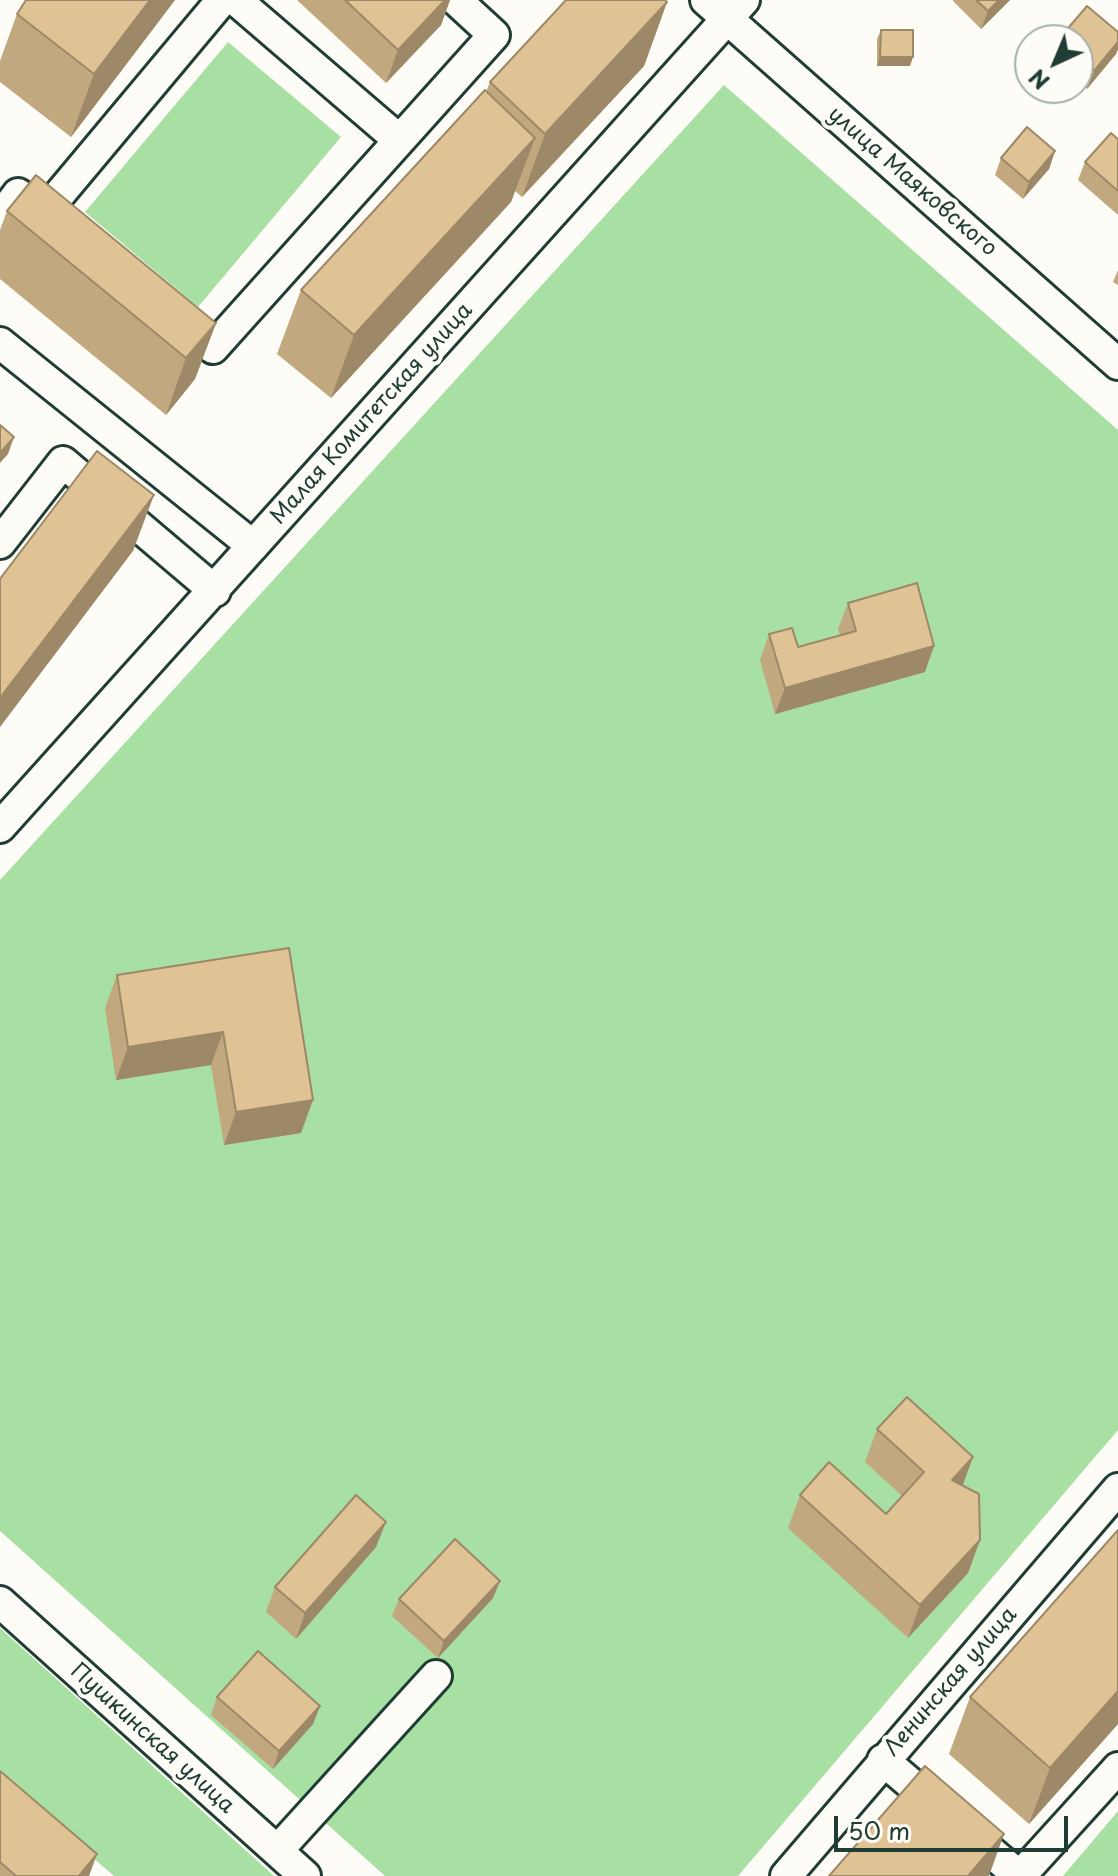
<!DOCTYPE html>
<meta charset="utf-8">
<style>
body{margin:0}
#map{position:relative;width:1118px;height:1876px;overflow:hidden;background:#fdfcf7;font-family:"Playpen Sans",sans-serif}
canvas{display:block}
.north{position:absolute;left:1014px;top:24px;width:80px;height:80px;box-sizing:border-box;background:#fdfcf7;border:2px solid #a4b0a9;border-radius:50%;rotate:224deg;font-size:22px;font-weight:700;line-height:32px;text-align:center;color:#1f3d34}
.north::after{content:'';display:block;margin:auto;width:28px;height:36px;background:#1f3d34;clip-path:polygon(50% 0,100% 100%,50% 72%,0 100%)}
.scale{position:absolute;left:834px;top:1816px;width:234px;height:36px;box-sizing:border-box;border:4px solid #1f3d34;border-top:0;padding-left:10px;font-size:24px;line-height:28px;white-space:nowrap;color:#1f3d34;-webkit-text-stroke:6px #fdfcf7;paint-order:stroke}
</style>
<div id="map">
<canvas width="1118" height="1876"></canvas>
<div class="north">N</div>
<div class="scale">50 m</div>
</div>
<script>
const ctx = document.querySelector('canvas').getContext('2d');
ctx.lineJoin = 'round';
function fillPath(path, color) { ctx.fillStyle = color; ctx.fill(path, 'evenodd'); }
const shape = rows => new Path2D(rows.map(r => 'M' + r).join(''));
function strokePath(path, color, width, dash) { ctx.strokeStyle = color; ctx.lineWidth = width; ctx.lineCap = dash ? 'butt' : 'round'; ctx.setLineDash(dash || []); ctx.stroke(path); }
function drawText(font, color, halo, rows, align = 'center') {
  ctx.font = font + ' "Playpen Sans",sans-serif'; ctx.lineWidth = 8; ctx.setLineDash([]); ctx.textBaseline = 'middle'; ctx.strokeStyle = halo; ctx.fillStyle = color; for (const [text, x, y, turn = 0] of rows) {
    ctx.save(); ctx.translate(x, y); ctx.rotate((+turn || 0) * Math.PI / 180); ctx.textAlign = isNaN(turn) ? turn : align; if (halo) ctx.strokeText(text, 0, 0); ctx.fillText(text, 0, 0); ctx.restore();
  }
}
fillPath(shape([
 [228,42,341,137,198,307,85,212],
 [724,85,1118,430,1118,1430,738,1876,385,1876,0,1531,0,880],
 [0,1628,274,1876,114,1876,0,1777],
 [1118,1811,1118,1876,1063,1876]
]), '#a8e0a4');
const minor = shape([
 [236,0,399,140],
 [706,0,1118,364],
 [43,214,222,0],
 [0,218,18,194,50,219],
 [175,318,213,348,494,35,456,0],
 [0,343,253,546],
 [0,543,63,462,215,591],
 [0,827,744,0],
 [0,1602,305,1876],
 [883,1760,1019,1876],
 [277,1851,436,1676],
 [786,1876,1118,1489],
 [1020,1876,1118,1768]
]);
strokePath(minor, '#1f3d34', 36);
strokePath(minor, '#fdfcf7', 30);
fillPath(shape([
 [26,0,175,0,71,137,0,82,0,61,17,14],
 [297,0,450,0,441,25,386,83],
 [953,0,1010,0,981,29,953,1],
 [667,2,644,66,522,197,515,191,511,202,331,398,277,354,301,290,486,92,490,82],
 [881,30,910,66,877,66,877,39],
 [1118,32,1118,49,1116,54,1087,89,1078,81,1078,40],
 [1118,139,1118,215,1078,180,1085,162],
 [1055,151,1049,169,1023,199,995,175,1001,158],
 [7,211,216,323,195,379,166,415,0,279,0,230],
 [1118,270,1118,285,1113,282],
 [848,603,925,672,775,714,760,660,769,634,798,647,840,635,838,629],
 [289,948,301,1133,224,1145,211,1065,116,1080,105,1008,117,975],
 [877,1429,973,1457,962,1485,980,1540,968,1573,908,1638,788,1528,800,1495,886,1514,902,1496,865,1462],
 [376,1547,296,1639,266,1612,275,1587],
 [493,1598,438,1658,392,1616,399,1599],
 [217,1697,320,1706,313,1724,273,1769,211,1715],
 [970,1697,1118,1724,1029,1824,949,1754],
 [0,1771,89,1876,0,1876]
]), '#c1a87f');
fillPath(shape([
 [150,0,175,0,71,137,94,74],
 [445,0,450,0,441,25,386,83,398,50],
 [999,0,1010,0,981,29,988,11],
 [667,2,644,66,522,197,545,134],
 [1118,42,1118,49,1116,54,1087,89,1094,71],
 [880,57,913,57,910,66,877,66],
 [535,138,511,202,331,398,354,335],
 [1055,151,1049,169,1023,199,1029,182],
 [216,323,195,379,166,415,186,358],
 [14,437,8,454,0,463,0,453],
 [154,495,133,551,0,727,0,698],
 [934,646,925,672,775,714,785,688],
 [223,1032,211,1065,116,1080,128,1047],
 [313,1100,301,1133,224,1145,236,1112],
 [973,1457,961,1490,952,1480],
 [386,1522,376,1547,296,1639,305,1613],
 [980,1540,968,1573,908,1638,920,1605],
 [500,1581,493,1598,438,1658,444,1641],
 [1118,1691,1118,1724,1029,1824,1050,1768],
 [320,1706,313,1724,273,1769,279,1751],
 [1004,1834,989,1876,968,1876],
 [97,1854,89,1876,79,1876]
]), '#9d8868');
const building = shape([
 [26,0,150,0,94,74,17,14,26,0],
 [345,0,445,0,398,50,345,0],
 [566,0,665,0,667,2,545,134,490,82,566,0],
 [976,0,999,0,988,11,976,0],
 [1087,6,1118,32,1118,42,1094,71,1078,58,1078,40,1058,40,1087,6],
 [881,30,913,30,913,57,880,57,881,30],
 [485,90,535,138,354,335,301,290,485,90],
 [1027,127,1055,151,1029,182,1001,158,1027,127],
 [1111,133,1118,139,1118,191,1085,162,1111,133],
 [36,175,216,323,186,358,7,211,36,175],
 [0,425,14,437,0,453,0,425],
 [97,451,154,495,0,698,0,579,97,451],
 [917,583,934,646,785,688,769,634,792,628,798,647,856,631,848,603,917,583],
 [289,948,313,1100,236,1112,223,1032,128,1047,117,975,289,948],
 [907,1397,973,1457,952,1480,979,1494,980,1540,920,1605,800,1495,829,1462,886,1514,924,1472,877,1429,907,1397],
 [356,1495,386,1522,305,1613,275,1587,356,1495],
 [1118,1530,1118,1691,1050,1768,970,1697,1118,1530],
 [455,1539,500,1581,444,1641,399,1599,455,1539],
 [258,1651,320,1706,279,1751,217,1697,258,1651],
 [925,1766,1004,1834,968,1876,829,1876,925,1766],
 [0,1771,97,1854,79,1876,16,1876,0,1862,0,1771]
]);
fillPath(building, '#e0c394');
strokePath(building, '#9d8868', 2);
drawText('22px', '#1f3d34', '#fdfcf7', [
 ["улица Маяковского",912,182,41],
 ["Малая Комитетская улица",372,414,-48],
 ["Ленинская улица",951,1682,-49],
 ["Пушкинская улица",152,1739,42]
]);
</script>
